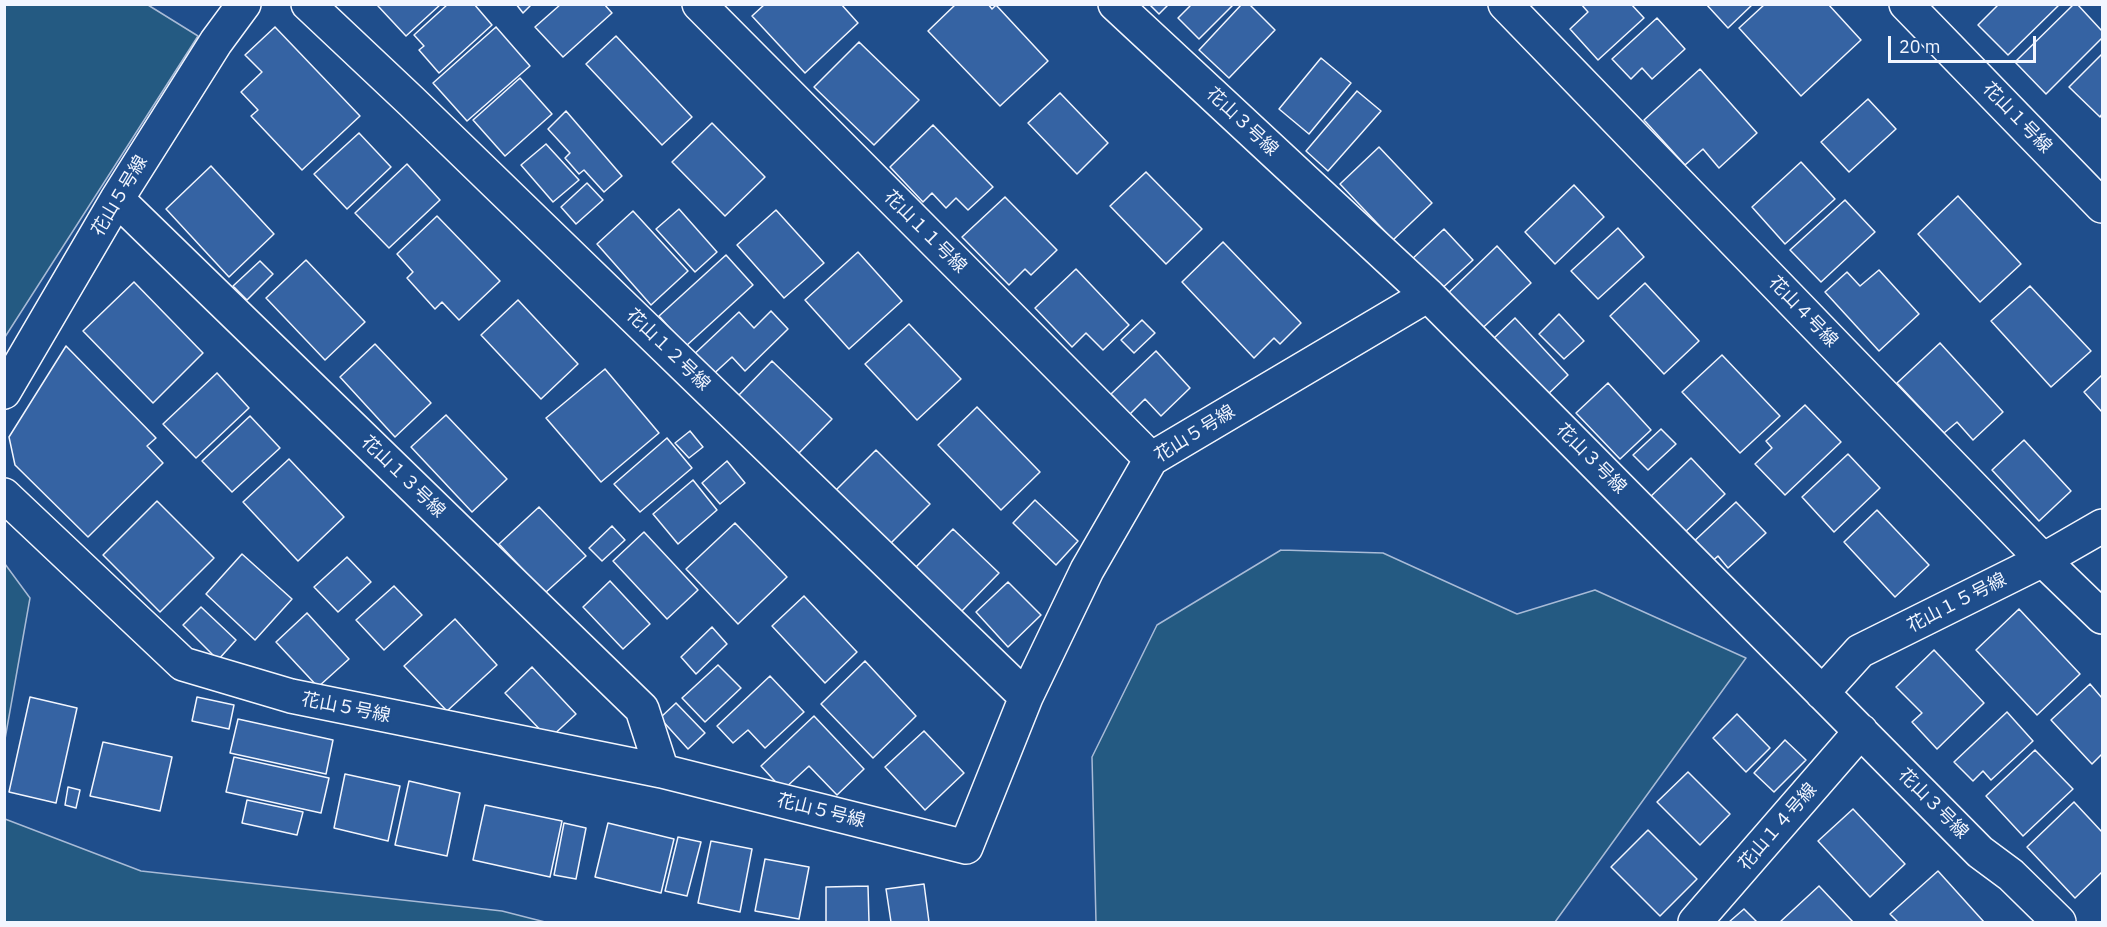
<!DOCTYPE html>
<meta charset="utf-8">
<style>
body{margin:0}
#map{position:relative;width:2107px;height:927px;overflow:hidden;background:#1f4e8c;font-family:"IBM Plex Sans",sans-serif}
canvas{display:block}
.frame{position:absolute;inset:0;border:6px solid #f2f6ff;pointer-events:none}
.scale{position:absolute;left:1888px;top:36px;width:148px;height:27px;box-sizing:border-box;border:3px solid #f2f6ff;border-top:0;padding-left:8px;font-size:18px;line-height:21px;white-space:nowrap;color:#f2f6ff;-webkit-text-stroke:4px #1f4e8c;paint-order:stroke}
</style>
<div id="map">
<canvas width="2107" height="927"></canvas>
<div class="frame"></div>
<div class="scale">20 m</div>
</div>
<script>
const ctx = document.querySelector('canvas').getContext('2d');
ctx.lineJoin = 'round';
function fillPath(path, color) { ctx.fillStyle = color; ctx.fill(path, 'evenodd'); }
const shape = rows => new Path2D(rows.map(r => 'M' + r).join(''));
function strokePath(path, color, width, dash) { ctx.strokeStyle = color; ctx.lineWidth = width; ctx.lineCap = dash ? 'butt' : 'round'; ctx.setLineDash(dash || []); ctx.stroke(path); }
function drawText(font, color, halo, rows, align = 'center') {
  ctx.font = font + ' "IBM Plex Sans","Noto Sans JP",sans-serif'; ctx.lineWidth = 4.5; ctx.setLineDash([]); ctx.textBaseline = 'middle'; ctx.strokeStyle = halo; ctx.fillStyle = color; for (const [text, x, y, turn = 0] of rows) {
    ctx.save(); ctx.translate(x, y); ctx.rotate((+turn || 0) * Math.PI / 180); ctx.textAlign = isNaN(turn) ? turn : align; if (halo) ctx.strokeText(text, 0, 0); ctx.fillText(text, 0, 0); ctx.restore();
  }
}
const green = shape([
 [5,4,148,5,198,36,5,337,5,4],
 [1281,550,1383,553,1517,614,1595,590,1746,658,1555,922,1096,922,1092,757,1157,625,1281,550],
 [5,564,30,598,5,739,5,564],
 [5,819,141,871,502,911,545,922,5,922,5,819]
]);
fillPath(green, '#245a82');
strokePath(green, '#a8bbd7', 1.5);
const building = shape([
 [380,4,441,4,406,36,378,6,380,4],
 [448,4,474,4,492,25,439,73,419,50,424,46,414,35,448,4],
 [516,4,532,4,523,13,516,4],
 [561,4,604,4,612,13,563,57,535,27,561,4],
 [765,4,841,4,858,23,805,73,752,16,765,4],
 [956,4,988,4,992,9,996,5,1048,61,1000,106,928,31,956,4],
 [1149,4,1169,4,1159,14,1149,4],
 [1192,4,1234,4,1199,39,1178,18,1192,4],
 [1242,4,1249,4,1275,30,1229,78,1199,50,1242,4],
 [1581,4,1631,4,1644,18,1598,60,1570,29,1588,12,1581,4],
 [1706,4,1753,4,1728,28,1706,4],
 [1765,4,1828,4,1861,40,1801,96,1739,28,1765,4],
 [1999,4,2060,4,2008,55,1978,25,1999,4],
 [2074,4,2077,4,2102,31,2102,38,2046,94,2015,62,2074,4],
 [1657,18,1685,49,1652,79,1642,68,1631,79,1612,59,1657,18],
 [275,27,360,116,302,170,251,116,258,110,241,92,262,72,245,55,275,27],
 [496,27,530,66,467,121,433,83,496,27],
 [616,36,692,117,662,145,586,64,616,36],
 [859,42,919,100,874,145,814,87,859,42],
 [2102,54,2102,114,2100,117,2069,87,2102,54],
 [1321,58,1351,83,1309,134,1279,109,1321,58],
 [1700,69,1757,133,1719,168,1703,149,1685,165,1644,120,1700,69],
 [520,78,552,114,505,156,473,120,520,78],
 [1357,91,1381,111,1328,171,1306,151,1357,91],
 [1060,93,1108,143,1077,174,1028,123,1060,93],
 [1868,99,1896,129,1849,172,1821,142,1868,99],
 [566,111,622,176,604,192,584,170,579,174,565,158,570,153,548,129,566,111],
 [712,123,765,177,725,216,672,162,712,123],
 [933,125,993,187,968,210,956,198,946,208,932,193,923,202,890,167,933,125],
 [359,133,391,167,347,209,314,174,359,133],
 [546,144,579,180,553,202,521,165,546,144],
 [1379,147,1432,203,1393,240,1340,184,1379,147],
 [1801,162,1835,199,1785,244,1752,207,1801,162],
 [407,164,440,200,389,248,355,213,407,164],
 [211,166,274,234,229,277,166,209,211,166],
 [1146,172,1202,229,1166,264,1110,206,1146,172],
 [587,183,603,200,576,224,561,207,587,183],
 [1574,185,1604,217,1555,264,1525,232,1574,185],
 [1958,196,2021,264,1980,302,1918,234,1958,196],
 [1005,197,1057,250,1031,275,1025,269,1009,285,962,237,1005,197],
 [1845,200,1875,232,1821,282,1790,250,1845,200],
 [679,209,717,252,695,272,656,229,679,209],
 [776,210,824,263,784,298,737,245,776,210],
 [633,211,688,271,651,305,597,244,633,211],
 [437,216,500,281,459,320,442,302,435,309,407,278,413,272,397,254,437,216],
 [1618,228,1644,257,1598,299,1571,271,1618,228],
 [1444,229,1473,260,1439,291,1410,261,1444,229],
 [1223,242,1301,323,1280,344,1274,338,1254,358,1182,282,1223,242],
 [1497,246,1531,283,1475,335,1442,299,1497,246],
 [858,252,902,301,849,349,805,300,858,252],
 [726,255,753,285,686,346,659,316,726,255],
 [306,260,365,322,325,360,266,298,306,260],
 [260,261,273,274,247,300,233,286,260,261],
 [1076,269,1129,325,1103,350,1086,333,1072,347,1035,308,1076,269],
 [1879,270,1919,314,1879,351,1825,292,1847,272,1860,286,1879,270],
 [134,282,203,353,153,403,83,331,134,282],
 [1645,283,1699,341,1664,374,1610,316,1645,283],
 [2030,286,2091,351,2051,387,1991,321,2030,286],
 [518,300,578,364,541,399,481,335,518,300],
 [771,311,788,329,745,371,732,357,708,379,689,359,739,312,754,328,771,311],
 [1559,314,1584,341,1564,359,1539,334,1559,314],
 [1515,318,1568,375,1545,397,1492,340,1515,318],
 [1142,320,1155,333,1134,353,1121,340,1142,320],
 [909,324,961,379,917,420,865,364,909,324],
 [1940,343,2003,412,1973,440,1957,422,1944,433,1897,383,1940,343],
 [375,344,431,403,395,437,340,377,375,344],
 [66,346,156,438,147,446,163,463,88,537,15,465,9,437,66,346],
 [1156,351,1190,388,1161,416,1145,399,1130,414,1111,394,1156,351],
 [1722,355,1780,416,1740,453,1682,392,1722,355],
 [772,361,832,419,797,455,737,397,772,361],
 [605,369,659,433,601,482,546,418,605,369],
 [217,373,249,408,196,458,163,424,217,373],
 [2102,375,2102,412,2084,392,2102,375],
 [1608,383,1651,430,1620,459,1576,413,1608,383],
 [1805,405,1841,442,1785,495,1755,464,1772,448,1766,441,1805,405],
 [977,407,1040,472,1001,510,938,445,977,407],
 [446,415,507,479,472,512,411,447,446,415],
 [250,416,280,448,232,492,202,461,250,416],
 [1661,429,1676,444,1648,470,1633,455,1661,429],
 [690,431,703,447,689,458,675,443,690,431],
 [667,438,692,468,640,512,614,484,667,438],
 [2024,440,2071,491,2039,521,1992,470,2024,440],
 [876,450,930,504,890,544,836,490,876,450],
 [1848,454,1880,488,1834,532,1802,497,1848,454],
 [1691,458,1725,494,1682,535,1648,499,1691,458],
 [289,459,344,517,298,561,243,502,289,459],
 [727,461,745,483,720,504,702,483,727,461],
 [693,480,717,510,678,544,653,514,693,480],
 [1035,500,1078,541,1056,565,1013,523,1035,500],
 [157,501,214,558,160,612,103,555,157,501],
 [1736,502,1766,533,1728,568,1718,556,1709,564,1690,545,1736,502],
 [539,507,586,556,545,593,499,544,539,507],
 [1877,510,1929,565,1895,597,1844,542,1877,510],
 [735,523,787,577,738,624,686,569,735,523],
 [612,526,625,540,602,561,589,548,612,526],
 [953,529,999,573,960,613,915,568,953,529],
 [644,532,698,590,667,619,613,561,644,532],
 [242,554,292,599,255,640,206,594,242,554],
 [347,557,371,582,338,612,314,587,347,557],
 [610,581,650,624,623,649,583,607,610,581],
 [1008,582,1041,615,1008,647,976,612,1008,582],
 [394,586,422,615,384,650,356,620,394,586],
 [804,596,857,652,825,683,772,626,804,596],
 [201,607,236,640,218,660,183,625,201,607],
 [2019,609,2080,674,2037,715,1976,650,2019,609],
 [307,613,349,659,318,687,276,642,307,613],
 [455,619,497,665,447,711,404,666,455,619],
 [712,627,727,644,696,674,681,657,712,627],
 [1934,650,1984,703,1937,749,1912,722,1922,713,1896,687,1934,650],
 [865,661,916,716,873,758,821,704,865,661],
 [718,665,741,688,705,722,682,698,718,665],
 [532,667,576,714,549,739,505,693,532,667],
 [770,676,804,712,765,748,748,730,733,743,717,726,770,676],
 [2090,684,2102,698,2102,754,2092,764,2051,720,2090,684],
 [30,697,77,708,56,803,9,792,30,697],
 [197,697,234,705,229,729,192,721,197,697],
 [676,703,705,733,688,749,660,718,676,703],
 [2007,712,2033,741,1991,780,1983,771,1973,781,1954,762,2007,712],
 [1737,714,1770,748,1746,772,1713,738,1737,714],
 [814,716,864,769,837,795,809,766,783,790,761,766,814,716],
 [238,719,333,740,326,774,230,753,238,719],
 [924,731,964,773,925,810,885,767,924,731],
 [1785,740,1806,760,1774,792,1754,773,1785,740],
 [103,742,172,757,160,811,90,796,103,742],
 [2035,750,2073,789,2023,836,1986,796,2035,750],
 [234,757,329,778,321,813,226,792,234,757],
 [1688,772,1730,814,1700,845,1657,802,1688,772],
 [345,774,400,786,388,841,334,828,345,774],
 [409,781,460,793,447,856,395,845,409,781],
 [68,787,80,790,76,808,65,805,68,787],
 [247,800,303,812,297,835,242,823,247,800],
 [2074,802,2102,832,2102,872,2075,898,2027,847,2074,802],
 [485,805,562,821,550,877,473,860,485,805],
 [1853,809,1905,864,1870,897,1818,841,1853,809],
 [564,823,586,828,576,879,554,875,564,823],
 [608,823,674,839,661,893,595,877,608,823],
 [1648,830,1697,879,1660,916,1611,867,1648,830],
 [678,837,701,842,687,896,665,891,678,837],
 [711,841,752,849,740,912,698,903,711,841],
 [765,859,809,867,799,919,755,911,765,859],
 [1938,871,1984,922,1898,922,1890,914,1938,871],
 [924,884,929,922,891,922,886,889,924,884],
 [868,886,869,922,826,922,826,887,868,886],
 [1819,886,1853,922,1780,922,1819,886],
 [1744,909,1757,922,1729,922,1744,909]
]);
fillPath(building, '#3563a3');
strokePath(building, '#f2f6ff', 1.5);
const minor = shape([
 [308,4,411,101,1026,697],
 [699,4,1151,459],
 [1115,4,1428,295,1980,852,2011,875,2059,922],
 [1505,4,2043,560,2102,617],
 [1906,4,2102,206],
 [117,199,642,709,662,771],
 [4,392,117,199,216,42,244,4],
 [4,495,183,664,291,696,662,771,966,847,1026,697,1087,570,1151,459,1428,295],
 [1822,693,1860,651,2043,560,2102,526],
 [1695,922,1861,731]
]);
strokePath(minor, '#f2f6ff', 36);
strokePath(minor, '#1f4e8c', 33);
drawText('18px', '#f2f6ff', '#1f4e8c', [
 ["花山１号線",2017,118,46],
 ["花山３号線",1242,122,43],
 ["花山５号線",120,196,-59],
 ["花山１１号線",925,232,45],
 ["花山４号線",1803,312,46],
 ["花山１２号線",668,350,44],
 ["花山５号線",1195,434,-32],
 ["花山３号線",1591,459,45],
 ["花山１３号線",403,477,44],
 ["花山１５号線",1957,603,-27],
 ["花山５号線",346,708,11],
 ["花山３号線",1933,804,45],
 ["花山５号線",821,811,14],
 ["花山１４号線",1778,827,-49]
]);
</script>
